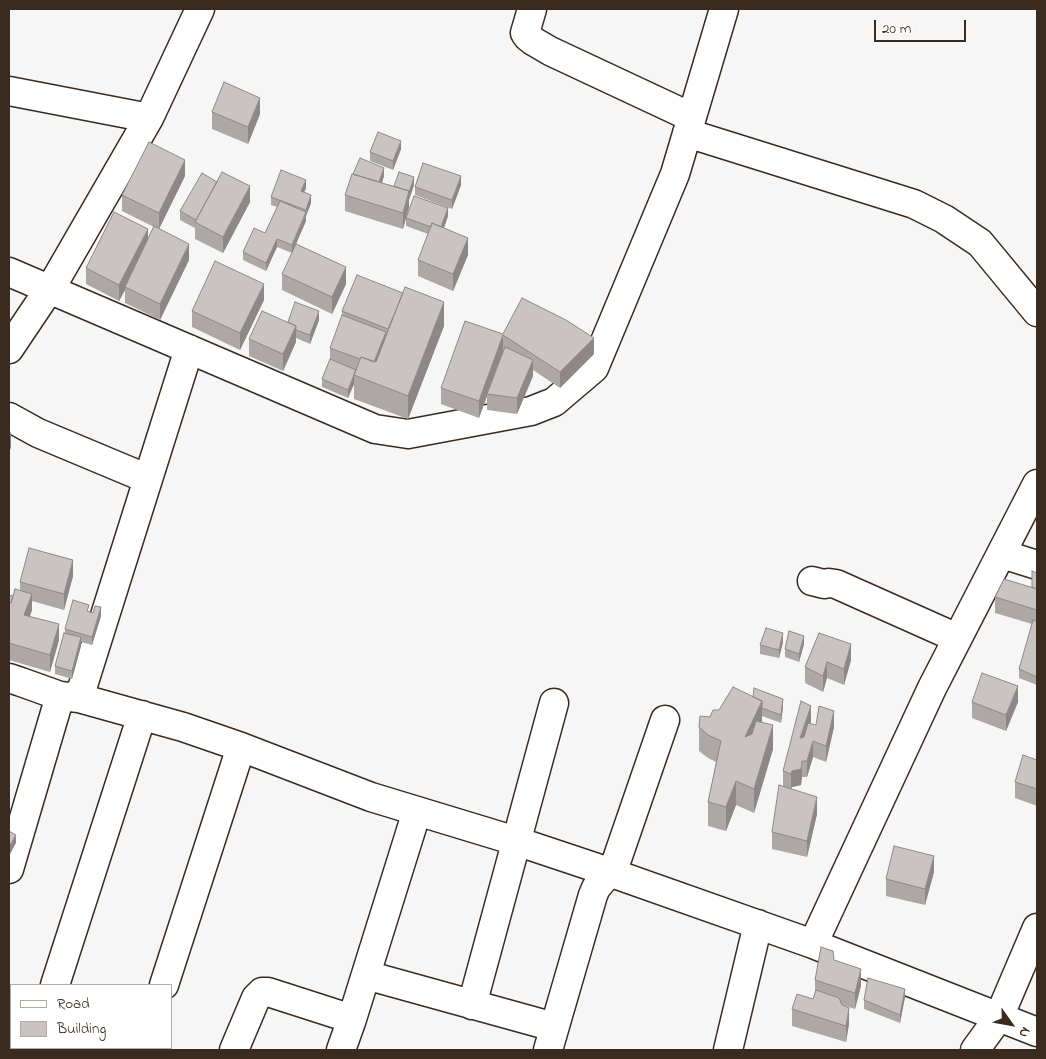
<!DOCTYPE html>
<style>
body{margin:0}
#map{position:relative;width:1046px;height:1059px;overflow:hidden;background:#f7f6f6;font-family:"Indie Flower",sans-serif}
canvas{display:block}
.frame{position:absolute;inset:0;border:10px solid #3b2a1e;pointer-events:none}
.legend{position:absolute;left:10px;top:984px;width:162px;height:65px;box-sizing:border-box;background:#fff;border:1px solid #b1aaa5;margin:0;padding:6px 9px;list-style:none;font-size:15px;color:#3b2a1e}
.legend li{display:flex;align-items:center;gap:10px;height:25px}
.legend b{width:25px;border:1px solid #b1aaa5}
.north{position:absolute;left:986px;top:999px;width:50px;height:50px;-webkit-text-stroke:4px #fff;paint-order:stroke;rotate:122deg;font-size:14px;font-weight:700;line-height:20px;text-align:center;color:#3b2a1e}
.north::after{content:'';display:block;margin:auto;width:18px;height:22px;background:#3b2a1e;clip-path:polygon(50% 0,100% 100%,50% 72%,0 100%)}
.scale{position:absolute;left:874px;top:20px;width:92px;height:22px;box-sizing:border-box;border:2px solid #3b2a1e;border-top:0;padding-left:6px;font-size:15px;line-height:18px;white-space:nowrap;color:#3b2a1e;-webkit-text-stroke:4px #fff;paint-order:stroke}
</style>
<div id="map">
<canvas width="1046" height="1059"></canvas>
<div class="frame"></div>
<ul class="legend">
<li><b style="height:6px;background:#fff"></b>Road</li>
<li><b style="height:14px;background:#c9c3c1"></b>Building</li>
</ul>
<div class="north">N</div>
<div class="scale">20 m</div>
</div>
<script>
const ctx = document.querySelector('canvas').getContext('2d');
ctx.lineJoin = 'round';
const shape = rows => new Path2D(rows.map(r => 'M' + r).join(''));
function strokePath(path, color, width, dash) { ctx.strokeStyle = color; ctx.lineWidth = width; ctx.lineCap = dash ? 'butt' : 'round'; ctx.setLineDash(dash || []); ctx.stroke(path); }
function fillPath(path, color) { ctx.fillStyle = color; ctx.fill(path, 'evenodd'); }
const street = shape([
 [532,9,525,33,528,37,533,41,550,51,691,117],
 [9,91,149,118],
 [687,133,914,204,944,219,980,243,1037,312],
 [9,272,375,429,408,434,531,411,554,402,594,368,675,174,724,9],
 [9,349,56,279,149,118,200,9],
 [9,417,38,433,148,479],
 [1002,554,1037,565],
 [812,581,824,584,829,583,836,584,957,638],
 [9,678,21,682,60,696,79,698,183,727,241,747,371,797,516,841,609,872,813,944,1037,1032],
 [79,698,189,349],
 [9,869,60,696],
 [813,944,932,688,1037,484],
 [366,975,554,1027],
 [55,985,142,715],
 [164,985,241,747],
 [472,1005,554,703],
 [34,1050,35,1048],
 [143,1050,143,1048],
 [234,1050,256,998,262,992,268,992,352,1019],
 [341,1050,352,1019,417,811],
 [548,1050,593,895,596,888,615,865,665,720],
 [728,1050,758,924],
 [975,1050,999,1017,1037,928]
]);
strokePath(street, '#3b2a1e', 31);
strokePath(street, '#fff', 28);
fillPath(shape([
 [212,112,260,114,248,144,212,129],
 [401,149,393,170,370,161,370,152],
 [353,174,384,176,382,183,394,186,414,185,409,200,409,207,403,229,345,211,345,195],
 [185,176,159,229,189,260,160,320,125,303,125,290,119,301,86,284,86,268,148,239,154,227,122,211,122,195],
 [461,185,452,209,415,195,415,187],
 [306,188,304,192,311,203,306,216,306,221,292,253,277,247,266,271,243,260,243,252,265,233,277,207,271,205,271,197],
 [250,202,223,253,195,239,195,228,180,220,180,211],
 [448,216,444,228,468,255,453,291,418,276,418,260,428,234,406,226,406,218],
 [282,274,346,284,332,314,282,290],
 [264,300,240,350,192,327,192,311],
 [342,311,444,326,408,419,354,399,354,384,348,398,322,387,322,379,330,360,330,348,342,315],
 [319,320,310,344,296,338,296,342,283,371,249,356,249,339,288,322],
 [503,334,594,354,560,388,533,370,533,376,517,414,487,410,487,396,479,418,441,404,441,388],
 [1037,573,1037,685,1019,678,1019,669,1032,624,995,613,995,597,1032,587],
 [73,576,64,610,32,601,32,610,30,616,59,640,50,672,9,660,9,595,13,596,20,590,20,582],
 [89,612,101,616,92,645,81,642,81,646,72,679,55,674,55,666,65,633,65,629],
 [819,633,851,660,844,685,827,678,823,692,805,683,805,667],
 [783,642,779,658,760,654,760,645],
 [804,644,799,662,785,657,785,649],
 [753,697,783,707,781,723,762,716,762,723,773,749,754,813,736,805,726,831,708,826,708,802,716,762,708,758,699,751,699,727,719,710],
 [972,702,1018,702,1006,731,972,718],
 [811,722,810,724,816,725,834,727,826,762,813,757,807,777,802,777,801,785,792,787,791,789,817,814,807,857,772,849,772,832,783,786,783,771],
 [1037,760,1037,806,1015,798,1015,782],
 [934,872,925,905,886,896,886,879],
 [834,960,861,986,855,1009,842,1005,849,1024,846,1042,792,1026,792,1009,813,999,815,994,815,980],
 [905,997,900,1023,864,1009,864,1000]
]), '#ada8a6');
fillPath(shape([
 [260,98,260,114,248,144,248,127],
 [401,141,401,149,393,170,393,161],
 [185,160,185,176,159,229,159,213],
 [384,168,384,176,378,194,378,186],
 [461,176,461,185,452,209,452,200],
 [414,177,414,185,409,200,409,207,403,229,403,213],
 [306,180,306,188,301,200,301,191],
 [250,186,250,202,223,253,223,237],
 [311,195,311,203,306,216,306,221,292,253,292,245,306,214,306,210],
 [448,208,448,216,440,238,440,230],
 [148,229,148,245,125,287,125,290,119,301,119,285],
 [468,238,468,255,453,291,453,274],
 [277,239,277,247,266,271,266,263],
 [189,244,189,260,160,320,160,304],
 [346,267,346,284,332,314,332,297],
 [264,284,264,300,240,350,240,333],
 [444,302,444,326,408,419,408,396],
 [319,311,319,320,310,344,310,335],
 [296,326,296,342,283,371,283,354],
 [386,332,386,348,373,380,373,364],
 [503,335,503,351,487,394,487,396,479,418,479,401],
 [594,338,594,354,560,388,560,372],
 [533,360,533,376,517,414,517,398],
 [354,375,354,384,348,398,348,390],
 [11,431,11,448,9,452,9,436],
 [73,560,73,576,64,610,64,594],
 [32,594,32,610,24,631,24,615],
 [101,607,101,616,92,645,92,637],
 [59,624,59,640,50,672,50,655],
 [783,633,783,642,779,658,779,650],
 [804,636,804,644,799,662,799,654],
 [81,637,81,646,72,679,72,671],
 [851,644,851,660,844,685,844,669],
 [827,662,827,678,823,692,823,676],
 [1018,686,1018,702,1006,731,1006,715],
 [783,699,783,707,781,723,781,715],
 [762,701,762,725,745,761,745,737],
 [811,706,811,722,800,754,800,738],
 [834,711,834,727,826,762,826,746],
 [773,725,773,749,754,813,754,789],
 [813,741,813,757,807,777,807,761],
 [802,761,802,777,801,785,792,787,791,790,791,774,792,771],
 [736,781,736,805,726,831,726,807],
 [817,797,817,814,807,857,807,841],
 [16,835,16,843,9,856,9,847],
 [934,856,934,872,925,905,925,889],
 [861,969,861,986,855,1009,855,993],
 [905,989,905,997,900,1023,900,1015],
 [849,1008,849,1024,846,1042,846,1026]
]), '#8d8887');
const building = shape([
 [224,82,260,98,248,127,212,112,224,82],
 [378,132,401,141,393,161,370,152,378,132],
 [149,142,185,160,159,213,122,195,149,142],
 [360,158,384,168,379,182,353,174,360,158],
 [423,163,461,176,452,200,415,187,423,163],
 [281,170,306,180,301,191,311,195,306,210,271,197,281,170],
 [222,172,250,186,223,237,195,222,222,172],
 [399,172,414,177,409,193,409,191,394,186,399,172],
 [202,173,217,182,196,220,180,211,202,173],
 [352,174,409,191,403,213,345,195,352,174],
 [414,196,448,208,441,227,432,223,431,227,406,218,414,196],
 [280,201,306,212,292,245,277,239,266,263,243,252,254,228,265,233,280,201],
 [114,212,148,229,119,285,86,268,114,212],
 [432,223,468,238,453,274,418,260,432,223],
 [154,226,189,244,160,304,125,287,154,226],
 [296,244,346,267,332,297,282,274,296,244],
 [215,261,264,284,240,333,192,311,215,261],
 [357,275,403,293,388,329,342,311,357,275],
 [405,287,444,302,408,396,354,375,361,357,376,362,405,287],
 [522,298,566,320,594,338,560,372,503,335,479,401,441,388,465,321,503,334,522,298],
 [295,302,319,311,310,335,296,330,296,326,288,322,295,302],
 [262,311,296,326,283,354,249,339,262,311],
 [342,315,386,332,374,362,361,357,360,359,330,348,342,315],
 [505,347,533,360,517,398,487,394,505,347],
 [330,359,356,370,348,390,322,379,330,359],
 [29,548,73,560,64,594,20,582,29,548],
 [1032,571,1037,573,1037,589,1032,587,1032,571],
 [1004,579,1037,589,1037,610,995,597,1004,579],
 [15,589,32,594,24,615,59,624,50,655,9,643,9,602,11,603,15,589],
 [9,595,13,596,11,603,9,602,9,595],
 [73,600,89,605,87,611,93,613,95,606,101,607,92,637,65,629,73,600],
 [1033,620,1037,621,1037,677,1019,669,1033,620],
 [766,628,783,633,779,650,760,645,766,628],
 [789,631,804,636,799,654,785,649,789,631],
 [64,633,81,637,72,671,55,666,64,633],
 [819,633,851,644,844,669,827,662,823,676,805,667,819,633],
 [982,673,1018,686,1006,715,972,702,982,673],
 [733,687,762,701,745,737,752,734,756,721,773,725,754,789,736,781,726,807,708,802,721,741,708,735,699,727,700,716,710,717,713,710,719,710,733,687],
 [754,688,783,699,781,715,762,708,762,701,753,697,754,688],
 [801,701,811,706,800,738,804,737,808,723,816,725,819,706,834,711,826,746,813,741,807,761,802,761,801,769,792,771,791,774,783,771,801,701],
 [1023,755,1037,760,1037,789,1015,782,1023,755],
 [779,785,817,797,807,841,772,832,779,785],
 [9,831,16,835,9,847,9,831],
 [894,846,934,856,925,889,886,879,894,846],
 [821,947,833,951,834,960,861,969,855,993,815,980,821,947],
 [868,978,905,989,900,1015,864,1000,868,978],
 [816,990,839,998,842,1005,849,1008,846,1026,792,1009,797,994,813,999,816,990]
]);
fillPath(building, '#c9c3c1');
strokePath(building, '#8d8887', 1);
</script>
